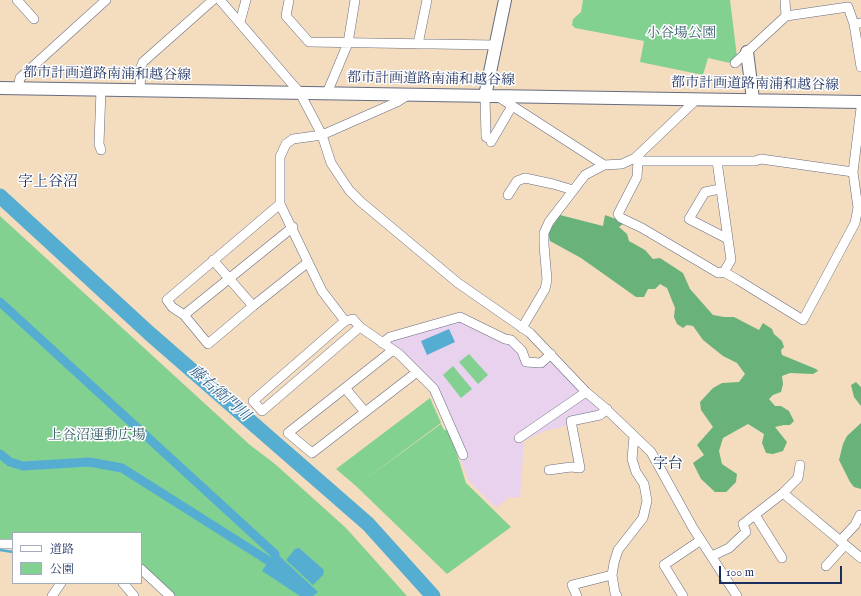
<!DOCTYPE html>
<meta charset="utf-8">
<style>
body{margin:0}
#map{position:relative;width:861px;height:596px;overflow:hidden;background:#f4dcbf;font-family:"IM FELL English","Noto Serif JP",serif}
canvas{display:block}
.legend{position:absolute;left:12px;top:532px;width:130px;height:52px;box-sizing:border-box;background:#fff;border:1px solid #a4acbf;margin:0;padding:5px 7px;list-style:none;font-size:12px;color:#1b2f5e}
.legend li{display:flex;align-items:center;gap:8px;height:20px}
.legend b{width:20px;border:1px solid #a4acbf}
.scale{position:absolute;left:719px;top:566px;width:123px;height:18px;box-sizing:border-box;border:2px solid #1b2f5e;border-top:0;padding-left:5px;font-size:12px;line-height:14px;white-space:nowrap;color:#1b2f5e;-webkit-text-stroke:3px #fff;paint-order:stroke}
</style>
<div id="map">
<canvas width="861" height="596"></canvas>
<ul class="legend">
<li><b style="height:5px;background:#fff"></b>道路</li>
<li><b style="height:11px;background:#82d191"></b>公園</li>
</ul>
<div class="scale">100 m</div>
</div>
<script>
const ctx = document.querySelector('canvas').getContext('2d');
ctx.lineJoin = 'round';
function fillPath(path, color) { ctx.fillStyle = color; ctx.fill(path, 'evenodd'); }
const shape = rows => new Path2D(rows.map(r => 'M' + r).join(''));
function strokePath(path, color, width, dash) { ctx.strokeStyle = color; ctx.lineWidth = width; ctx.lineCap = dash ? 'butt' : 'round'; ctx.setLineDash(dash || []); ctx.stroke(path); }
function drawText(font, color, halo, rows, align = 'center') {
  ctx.font = font + ' "IM FELL English","Noto Serif JP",serif'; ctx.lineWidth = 3; ctx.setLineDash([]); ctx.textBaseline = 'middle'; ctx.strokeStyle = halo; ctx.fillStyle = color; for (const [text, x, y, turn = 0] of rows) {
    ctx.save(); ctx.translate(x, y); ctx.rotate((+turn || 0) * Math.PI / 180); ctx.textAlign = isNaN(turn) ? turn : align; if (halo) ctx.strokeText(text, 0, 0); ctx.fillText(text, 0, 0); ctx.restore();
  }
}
fillPath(shape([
 [455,320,511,343,525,365,551,362,599,407,599,410,595,413,566,419,567,426,544,431,524,441,520,498,509,497,496,508,469,481,460,459,467,456,439,394,428,376,398,347,389,342]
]), '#e8d2ee');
fillPath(shape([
 [583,0,730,0,737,57,730,63,708,58,703,75,640,62,644,41,575,28,572,25,573,19,581,12],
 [0,216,250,445,275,464,346,528,407,596,167,596,141,574,141,533,13,533,13,544,0,544],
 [469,354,488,375,478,384,459,362],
 [453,366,472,389,461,398,443,375],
 [430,398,441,423,356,486,336,469],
 [441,424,444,430,449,429,466,483,511,527,447,574,356,486]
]), '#82d191');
fillPath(shape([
 [560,215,603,226,605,215,616,219,623,224,619,227,627,234,629,241,645,250,653,259,660,258,683,273,690,289,713,315,724,317,734,317,759,330,763,323,772,329,774,334,782,341,784,347,781,350,782,355,816,369,818,371,813,374,790,373,782,376,783,384,781,392,773,395,769,399,775,406,781,406,789,411,794,421,790,425,784,425,775,427,787,442,783,451,773,454,766,453,762,443,764,434,748,424,723,438,719,451,722,464,737,474,736,482,726,492,715,492,701,479,693,463,704,455,697,445,713,427,701,410,700,402,713,388,722,383,739,382,745,374,737,363,723,356,703,340,693,326,687,325,683,328,677,324,674,317,675,308,667,288,660,284,655,289,648,289,644,297,636,297,581,258,550,241,548,233],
 [856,382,861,387,861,406,854,397,851,385],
 [861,423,861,489,854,487,850,482,839,460,843,444,847,436]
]), '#69b37b');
fillPath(shape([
 [449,329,455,342,427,355,421,341],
 [299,548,324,570,323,575,313,585,286,560,295,549],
 [275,552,318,592,313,596,300,596,262,571]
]), '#55add2');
strokePath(shape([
 [0,550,13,552]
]), '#55add2', 2.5);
strokePath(shape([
 [0,302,275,554],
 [0,454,10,462,23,466,89,462,122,468,269,561]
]), '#55add2', 9);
strokePath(shape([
 [0,196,149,333,368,524,433,596]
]), '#55add2', 15);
const minor = shape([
 [17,0,34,19],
 [220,0,300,93,322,135,331,163,349,190,361,202,458,283,530,333,586,392,605,408,651,452,693,528,737,596],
 [289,0,286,16,309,42,495,45],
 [785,0,786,16],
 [240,22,246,0],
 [854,24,861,67],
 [418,44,427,0],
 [735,63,786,16,848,7,854,24,861,23],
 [18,88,20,78,106,0],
 [101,90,99,144,101,150],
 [140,90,141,67,143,62,213,0],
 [327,93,348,43,355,0],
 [408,95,397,102,322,135,293,139,286,144,280,157,280,204,322,291,345,321,353,319,360,327,399,354,434,389,463,455],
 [485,96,486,137,492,140],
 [497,96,604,165,622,164,635,158,697,99],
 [491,142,512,106],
 [635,158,638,161,637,177,618,214,621,218,642,228,718,273,724,272,738,280,803,320,855,223,858,208,853,172,861,108],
 [638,161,755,161,761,159,853,172],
 [717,161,731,260,724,272],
 [720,189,705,192,689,219,728,239],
 [508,195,517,181,525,178,553,184,573,190],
 [280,204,167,300,172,307,184,315,208,344,253,306,307,263],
 [213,260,253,306],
 [184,315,293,227],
 [345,321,253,401,262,411,360,327],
 [522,328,545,289,547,280,544,245,544,233,549,222,585,175,604,165],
 [382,343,390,337,460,317,505,339,511,340,522,351,526,362,541,363,551,354],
 [393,350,288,433,312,453,417,372],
 [345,388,365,412],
 [519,438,586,392],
 [549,470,571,467,580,468,571,421,600,415,607,409],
 [783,493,861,558],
 [755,515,782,558],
 [840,541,855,525,860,515],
 [0,544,13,544],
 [712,556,729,548,746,532,743,524,783,493,798,478,800,465],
 [826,566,845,545],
 [141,569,170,596],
 [123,583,134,596],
 [52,596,61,583],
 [577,596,572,585,612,575],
 [617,596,615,593,612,575,614,563,618,550,643,518,647,501,644,484,636,472,632,459,634,436],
 [683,596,664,565,701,540]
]);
const tertiary = shape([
 [747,52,753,99],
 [0,88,861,102],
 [485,96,505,0]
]);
strokePath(minor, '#676c80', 10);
strokePath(tertiary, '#676c80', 14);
strokePath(minor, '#fff', 9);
strokePath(tertiary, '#fff', 12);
drawText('14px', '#3a606d', '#fff', [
 ["小谷場公園",681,34],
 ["上谷沼運動広場",97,436]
]);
drawText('14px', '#1b2f5e', '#fff', [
 ["都市計画道路南浦和越谷線",107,75,1],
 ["都市計画道路南浦和越谷線",431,80,1],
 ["都市計画道路南浦和越谷線",755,85,1]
]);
drawText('15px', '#1b2f5e', '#fff', [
 ["字上谷沼",48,183],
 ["字台",668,465]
]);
drawText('italic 15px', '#32618c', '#fff', [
 ["藤右衛門川",219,394,41]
]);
</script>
